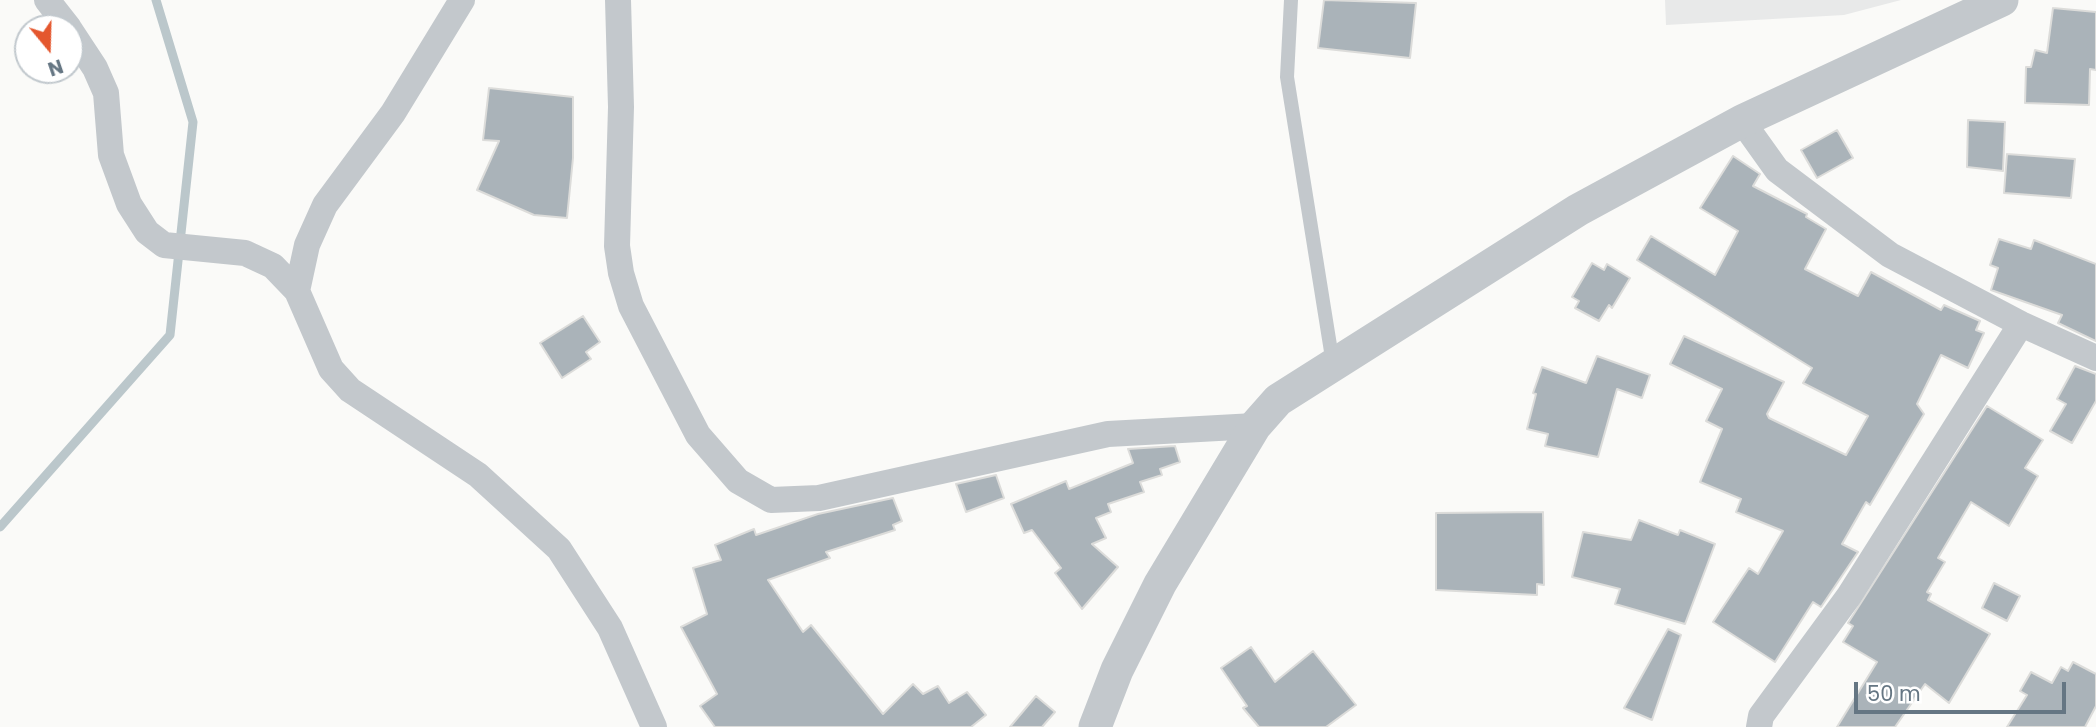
<!DOCTYPE html>
<style>
body{margin:0}
#map{position:relative;width:2096px;height:727px;overflow:hidden;background:#fafaf8;font-family:Poppins,sans-serif}
canvas{display:block}
.north{position:absolute;left:14px;top:14px;width:70px;height:70px;box-sizing:border-box;background:#fff;border:2px solid #c1c8cd;border-radius:50%;rotate:161deg;font-size:19px;font-weight:700;line-height:28px;text-align:center;color:#657683}
.north::after{content:'';display:block;margin:auto;width:24px;height:32px;background:#e4572e;clip-path:polygon(50% 0,100% 100%,50% 72%,0 100%)}
.scale{position:absolute;left:1854px;top:682px;width:212px;height:32px;box-sizing:border-box;border:4px solid #657683;border-top:0;padding-left:9px;font-size:21px;line-height:24px;white-space:nowrap;color:#657683;-webkit-text-stroke:5px #fff;paint-order:stroke}
</style>
<div id="map">
<canvas width="2096" height="727"></canvas>
<div class="north">N</div>
<div class="scale">50 m</div>
</div>
<script>
const ctx = document.querySelector('canvas').getContext('2d');
ctx.lineJoin = 'round';
function fillPath(path, color) { ctx.fillStyle = color; ctx.fill(path, 'evenodd'); }
const shape = rows => new Path2D(rows.map(r => 'M' + r).join(''));
function strokePath(path, color, width, dash) { ctx.strokeStyle = color; ctx.lineWidth = width; ctx.lineCap = dash ? 'butt' : 'round'; ctx.setLineDash(dash || []); ctx.stroke(path); }
fillPath(shape([
 [1665,0,1901,0,1844,15,1666,25]
]), '#e8e9e9');
strokePath(shape([
 [0,527,170,335,193,122,156,0]
]), '#bbc7cb', 9);
const building = shape([
 [1324,0,1416,3,1410,58,1318,48,1324,0],
 [2053,8,2096,12,2096,70,2090,69,2089,105,2025,103,2026,67,2031,67,2035,50,2047,53,2053,8],
 [489,88,573,97,573,158,567,218,534,215,477,190,499,141,483,140,489,88],
 [1968,120,2005,122,2003,171,1967,167,1968,120],
 [1837,130,1853,158,1817,178,1801,150,1837,130],
 [2007,154,2075,159,2071,198,2004,193,2007,154],
 [1733,156,1760,174,1753,186,1807,214,1806,217,1826,229,1805,269,1858,296,1871,272,1941,310,1944,305,1980,321,1976,330,1984,333,1968,368,1941,355,1917,404,1924,414,1870,505,1866,502,1842,544,1858,552,1821,607,1813,602,1775,662,1713,622,1749,568,1758,574,1783,531,1736,512,1741,499,1700,482,1722,429,1706,421,1722,389,1670,364,1684,336,1784,382,1767,414,1769,418,1846,455,1868,416,1803,383,1812,368,1637,260,1651,236,1715,275,1738,231,1700,208,1733,156],
 [1999,239,2031,249,2034,240,2096,264,2096,341,2058,323,2062,315,1991,290,1998,268,1990,265,1999,239],
 [1592,263,1604,270,1607,264,1630,278,1612,308,1609,305,1599,321,1575,308,1579,301,1572,297,1592,263],
 [583,316,600,342,586,352,591,359,562,378,540,343,583,316],
 [1597,356,1650,375,1642,398,1617,389,1598,457,1545,446,1548,434,1527,429,1536,394,1533,393,1542,367,1586,383,1597,356],
 [2075,366,2096,374,2096,401,2072,443,2050,431,2066,404,2057,399,2075,366],
 [1987,406,2043,440,2025,468,2038,476,2009,526,1971,502,1938,558,1945,562,1927,592,1931,594,1928,600,1990,634,1949,703,1925,684,1895,727,1837,727,1877,662,1843,642,1853,626,1848,623,1987,406],
 [1175,446,1180,462,1160,469,1162,475,1140,482,1144,492,1108,504,1111,512,1096,518,1106,538,1092,544,1118,567,1082,609,1055,573,1061,568,1032,530,1024,533,1011,504,1066,481,1069,489,1133,463,1128,449,1175,446],
 [996,475,1004,498,966,512,956,484,996,475],
 [893,498,902,521,893,525,895,530,826,552,830,558,768,580,803,632,811,625,883,714,913,684,923,694,938,686,949,703,967,692,986,715,971,727,715,727,700,706,717,694,681,627,707,614,693,568,721,560,715,545,754,529,756,535,818,514,893,498],
 [1543,512,1544,585,1537,584,1537,595,1436,590,1436,513,1543,512],
 [1639,520,1678,535,1680,530,1715,544,1685,624,1615,604,1620,589,1572,577,1583,532,1631,540,1639,520],
 [1994,583,2020,596,2007,621,1982,608,1994,583],
 [1668,629,1681,635,1652,720,1624,708,1668,629],
 [1251,647,1275,682,1313,651,1356,705,1326,727,1259,727,1243,708,1247,706,1221,668,1251,647],
 [2073,662,2096,674,2096,706,2085,727,2007,727,2027,695,2020,691,2031,672,2052,683,2061,667,2068,671,2073,662],
 [1036,696,1055,712,1042,727,1010,727,1036,696]
]);
fillPath(building, '#aab3b9');
strokePath(building, '#dcdcda', 2);
strokePath(shape([
 [1291,0,1287,77,1333,364]
]), '#c3c8cc', 14);
strokePath(shape([
 [47,0,69,28],
 [618,0,621,107,617,246,621,273,631,306,698,435,738,481,771,500,819,498,1108,434,1255,426],
 [70,30,95,68,106,93,111,155,129,204,147,232,164,245,245,253,273,266,297,291,331,369,350,390,478,475,559,549,610,628,654,727],
 [1742,121,1777,170,1890,255,2021,324,2096,358],
 [297,291,307,245,325,205,393,113,462,0],
 [1759,727,1761,716,1849,596,2021,324]
]), '#c3c8cc', 26);
strokePath(shape([
 [1095,727,1117,670,1160,584,1255,426,1278,400,1578,210,1742,121,2002,0]
]), '#c3c8cc', 33);
</script>
